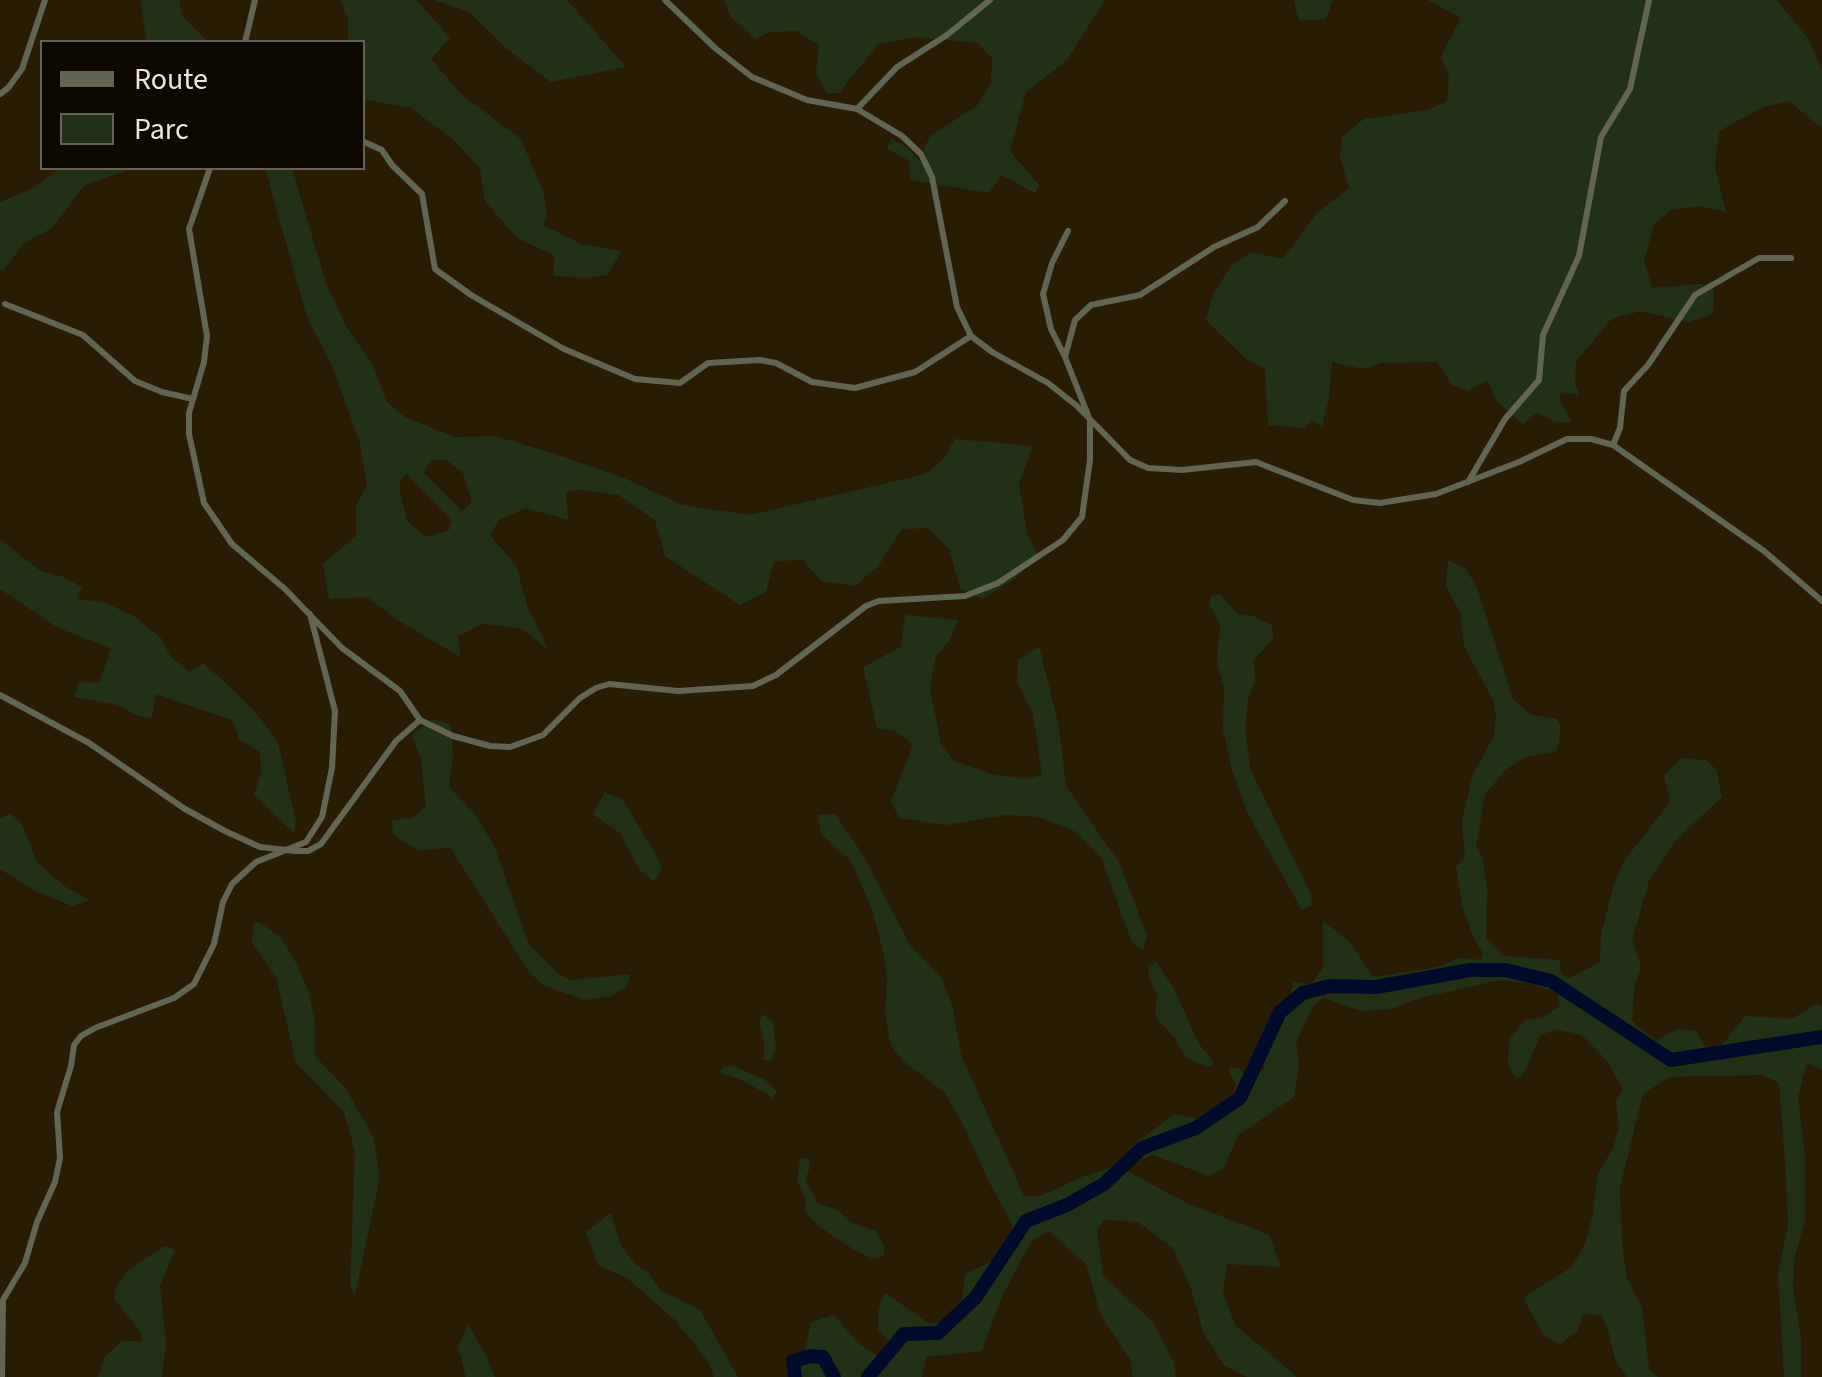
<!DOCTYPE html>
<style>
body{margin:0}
#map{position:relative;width:1822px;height:1377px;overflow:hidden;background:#281d04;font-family:"Source Sans 3",sans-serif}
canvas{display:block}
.legend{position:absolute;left:40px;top:40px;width:325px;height:130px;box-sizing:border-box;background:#0d0802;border:2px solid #676158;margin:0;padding:12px 18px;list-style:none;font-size:30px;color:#eee7d8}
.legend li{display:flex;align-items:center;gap:20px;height:50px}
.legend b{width:50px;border:2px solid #676158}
</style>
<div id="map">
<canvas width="1822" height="1377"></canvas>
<ul class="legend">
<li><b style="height:12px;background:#626552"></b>Route</li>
<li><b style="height:28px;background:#223116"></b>Parc</li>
</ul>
</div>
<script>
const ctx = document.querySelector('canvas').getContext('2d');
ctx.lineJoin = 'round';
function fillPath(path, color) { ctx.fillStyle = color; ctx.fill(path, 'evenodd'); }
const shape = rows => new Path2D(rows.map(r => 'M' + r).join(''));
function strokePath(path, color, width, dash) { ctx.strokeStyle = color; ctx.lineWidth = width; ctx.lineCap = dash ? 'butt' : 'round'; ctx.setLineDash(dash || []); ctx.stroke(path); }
fillPath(shape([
 [140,0,179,0,182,16,208,42,147,42],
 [341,0,417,0,450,38,431,59,461,94,521,139,544,194,547,216,543,225,581,244,622,251,607,275,586,278,553,276,555,256,517,238,485,201,480,169,455,141,411,108,363,99,362,42,348,42,348,20],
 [434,0,567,0,626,67,551,82,506,48,469,12],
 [724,0,1105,0,1067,60,1026,92,1010,151,1039,185,1035,193,1001,175,989,193,911,180,908,160,887,149,891,138,909,149,919,161,928,164,924,149,930,136,977,106,991,83,992,58,978,43,916,37,878,44,839,93,826,93,816,73,819,45,796,31,770,32,755,39,731,17],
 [1294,0,1333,0,1326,19,1299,21],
 [1428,0,1777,0,1809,40,1822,71,1822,128,1789,101,1763,107,1719,131,1715,168,1726,212,1700,206,1673,209,1654,224,1644,261,1652,288,1701,284,1714,287,1713,314,1688,322,1641,311,1611,319,1576,362,1575,382,1579,395,1561,392,1559,399,1572,423,1555,422,1537,412,1523,424,1498,403,1487,380,1468,391,1452,385,1437,362,1381,363,1363,369,1332,362,1329,397,1322,427,1312,420,1304,428,1268,425,1265,368,1247,360,1206,320,1213,294,1231,266,1251,252,1283,259,1317,213,1349,188,1340,157,1342,136,1364,119,1429,110,1447,101,1449,76,1441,56,1461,18],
 [60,168,133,168,85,185,52,228,23,244,4,270,0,271,0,202,34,188],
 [265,168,292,168,326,284,347,328,373,365,386,401,406,418,455,437,495,436,552,453,624,478,682,505,750,515,926,474,944,458,955,439,1033,446,1019,483,1027,534,1038,555,1016,578,982,599,960,588,949,549,928,528,902,529,879,565,855,586,821,581,803,560,774,561,766,592,740,605,665,556,655,520,619,495,583,490,566,491,568,520,526,508,499,520,490,535,516,565,528,609,548,649,520,628,482,624,458,636,460,657,396,619,367,597,329,599,323,564,356,536,356,507,367,484,359,440,333,368,307,317],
 [445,459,463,473,472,502,462,511,424,473,430,461],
 [407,474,452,520,449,530,426,537,407,521,399,488,401,479],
 [0,539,39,570,63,577,82,587,77,599,106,603,135,617,161,638,170,656,189,672,203,663,230,687,258,715,278,743,296,822,294,833,254,795,261,773,260,752,239,739,232,720,156,694,152,718,138,716,118,705,74,697,79,682,99,683,111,648,58,628,0,589],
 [1448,561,1464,567,1476,585,1513,699,1531,715,1557,719,1561,727,1557,751,1526,757,1505,770,1485,795,1476,847,1483,858,1487,891,1486,939,1503,956,1560,960,1561,974,1570,978,1600,962,1601,934,1614,884,1624,861,1670,802,1664,775,1681,758,1705,760,1716,769,1722,797,1675,841,1649,881,1632,940,1641,967,1634,988,1632,1021,1656,1041,1678,1029,1696,1031,1706,1049,1717,1051,1745,1016,1792,1019,1816,1004,1822,1006,1822,1070,1807,1063,1798,1096,1805,1157,1805,1220,1794,1260,1793,1288,1801,1338,1801,1377,1784,1377,1778,1273,1788,1226,1786,1174,1779,1083,1762,1075,1669,1077,1643,1094,1620,1187,1622,1244,1627,1279,1642,1307,1649,1369,1658,1377,1627,1377,1615,1359,1608,1330,1601,1315,1583,1314,1578,1330,1561,1344,1544,1336,1523,1298,1572,1267,1585,1244,1593,1215,1597,1176,1614,1146,1619,1127,1616,1101,1623,1089,1607,1061,1582,1035,1556,1029,1541,1035,1523,1074,1516,1079,1508,1063,1509,1040,1525,1020,1542,1018,1560,1006,1557,992,1527,983,1501,980,1420,998,1390,1009,1361,1011,1324,998,1314,1005,1296,1042,1299,1065,1294,1097,1238,1135,1224,1168,1209,1176,1153,1155,1129,1164,1134,1144,1175,1114,1212,1122,1234,1094,1236,1085,1228,1068,1238,1067,1248,1080,1264,1069,1263,1047,1280,1027,1294,982,1311,984,1323,968,1323,921,1350,942,1373,977,1438,967,1459,958,1481,960,1483,953,1473,937,1462,904,1456,867,1465,857,1462,821,1472,777,1494,735,1496,716,1493,700,1464,646,1460,612,1446,587],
 [1220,594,1238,614,1253,616,1272,625,1273,639,1254,660,1255,680,1248,700,1245,728,1250,768,1311,895,1312,905,1302,910,1248,814,1232,770,1223,730,1224,687,1217,663,1220,624,1210,606,1210,596],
 [905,615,958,620,949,641,935,658,930,689,941,745,954,761,991,774,1026,779,1042,775,1033,714,1017,681,1018,660,1039,646,1059,727,1066,786,1120,864,1147,936,1143,951,1132,943,1101,857,1074,831,1039,817,1006,815,946,825,899,818,891,801,913,745,895,731,877,728,863,667,901,647],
 [433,719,451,725,453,754,449,787,474,813,494,845,528,943,560,975,570,980,630,974,627,986,612,996,585,1000,543,985,529,972,450,847,420,851,393,835,392,820,412,818,426,806,421,759,412,735],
 [605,792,622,799,655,853,662,868,654,882,640,870,620,833,593,814],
 [11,814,22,824,37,862,64,886,90,900,72,906,35,891,0,869,0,818],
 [835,814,863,855,910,945,941,978,952,1004,961,1055,1024,1196,1041,1196,1082,1177,1117,1166,1189,1204,1270,1235,1280,1267,1227,1264,1223,1292,1235,1325,1297,1377,1247,1377,1225,1366,1204,1334,1191,1289,1173,1248,1138,1222,1104,1220,1097,1230,1103,1276,1154,1323,1174,1363,1176,1377,1133,1377,1130,1359,1100,1314,1087,1265,1049,1231,1031,1241,1000,1301,982,1351,926,1357,922,1377,791,1377,806,1347,811,1322,834,1315,858,1343,889,1363,893,1345,878,1329,879,1308,885,1293,930,1324,951,1321,962,1299,965,1274,1003,1256,1012,1241,1012,1224,988,1180,965,1128,944,1092,903,1061,891,1046,885,1014,887,979,883,951,873,912,851,861,821,834,818,815],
 [254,922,259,922,281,938,294,959,308,990,315,1023,315,1056,346,1089,373,1137,380,1176,355,1295,350,1288,355,1151,344,1112,296,1063,276,977,252,943],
 [1156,961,1174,989,1199,1044,1214,1063,1208,1067,1186,1058,1177,1041,1155,1016,1157,994,1148,975,1149,968],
 [764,1014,773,1022,776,1048,772,1060,763,1060,765,1047,759,1021],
 [734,1066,765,1080,777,1091,773,1098,742,1080,720,1073,723,1067],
 [808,1158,810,1167,805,1180,818,1204,836,1209,851,1223,876,1231,885,1248,884,1255,875,1259,857,1252,816,1224,806,1212,805,1197,797,1181,800,1159],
 [611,1213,621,1245,634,1263,648,1272,661,1291,700,1310,738,1377,714,1377,709,1363,675,1320,627,1278,598,1265,586,1232],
 [165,1246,175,1250,160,1286,166,1344,162,1377,98,1377,104,1358,122,1341,142,1341,140,1331,114,1299,116,1287,129,1269],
 [468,1325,483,1350,495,1377,466,1377,458,1347]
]), '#223116');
strokePath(shape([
 [795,1377,793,1361,811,1356,823,1357,834,1377],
 [868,1377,904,1334,938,1333,976,1297,1026,1221,1067,1205,1104,1184,1142,1148,1196,1128,1240,1098,1280,1012,1303,993,1330,986,1376,987,1470,970,1505,970,1551,981,1671,1060,1822,1037]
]), '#000b29', 14);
strokePath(shape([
 [665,0,715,48,752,77,807,100,857,109,902,136,921,154,932,177,957,307,971,336,992,352,1048,383,1077,406,1130,460,1148,468,1182,470,1256,462,1353,500,1380,503,1436,494,1519,462,1567,439,1591,439,1613,445,1764,551,1822,601],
 [245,42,255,0],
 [0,94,8,88,22,69,45,0],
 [857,109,897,67,947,35,990,0],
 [362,141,382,150,392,165,422,194,435,269,471,295,564,349,635,379,680,383,708,363,760,360,776,363,812,382,855,388,915,372,971,336],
 [210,168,189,229,207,336,204,362,189,413,189,434,204,503,232,544,285,589,342,648,400,691,420,720,453,736,490,746,510,747,543,735,580,698,596,688,609,684,678,691,753,686,776,675,866,606,879,601,965,596,998,583,1063,540,1082,517,1090,460,1090,420,1065,357,1075,320,1091,305,1140,295,1214,247,1258,227,1285,201],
 [5,304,83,335,135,381,162,392,193,399],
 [1064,355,1051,329,1043,294,1052,263,1068,231],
 [1613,445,1620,428,1624,391,1648,365,1695,295,1759,258,1791,258],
 [1468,482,1505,419,1539,380,1543,335,1579,256,1601,137,1630,89,1649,0],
 [0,695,89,743,185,809,225,831,260,847,295,851,308,851,321,844,396,741,420,720],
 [2,1377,3,1300,25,1263,37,1222,55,1182,60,1158,57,1112,71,1066,74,1045,81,1036,95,1028,174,998,194,984,214,944,223,902,232,884,256,862,306,842,322,817,332,768,335,711,310,614]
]), '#626552', 6);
</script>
